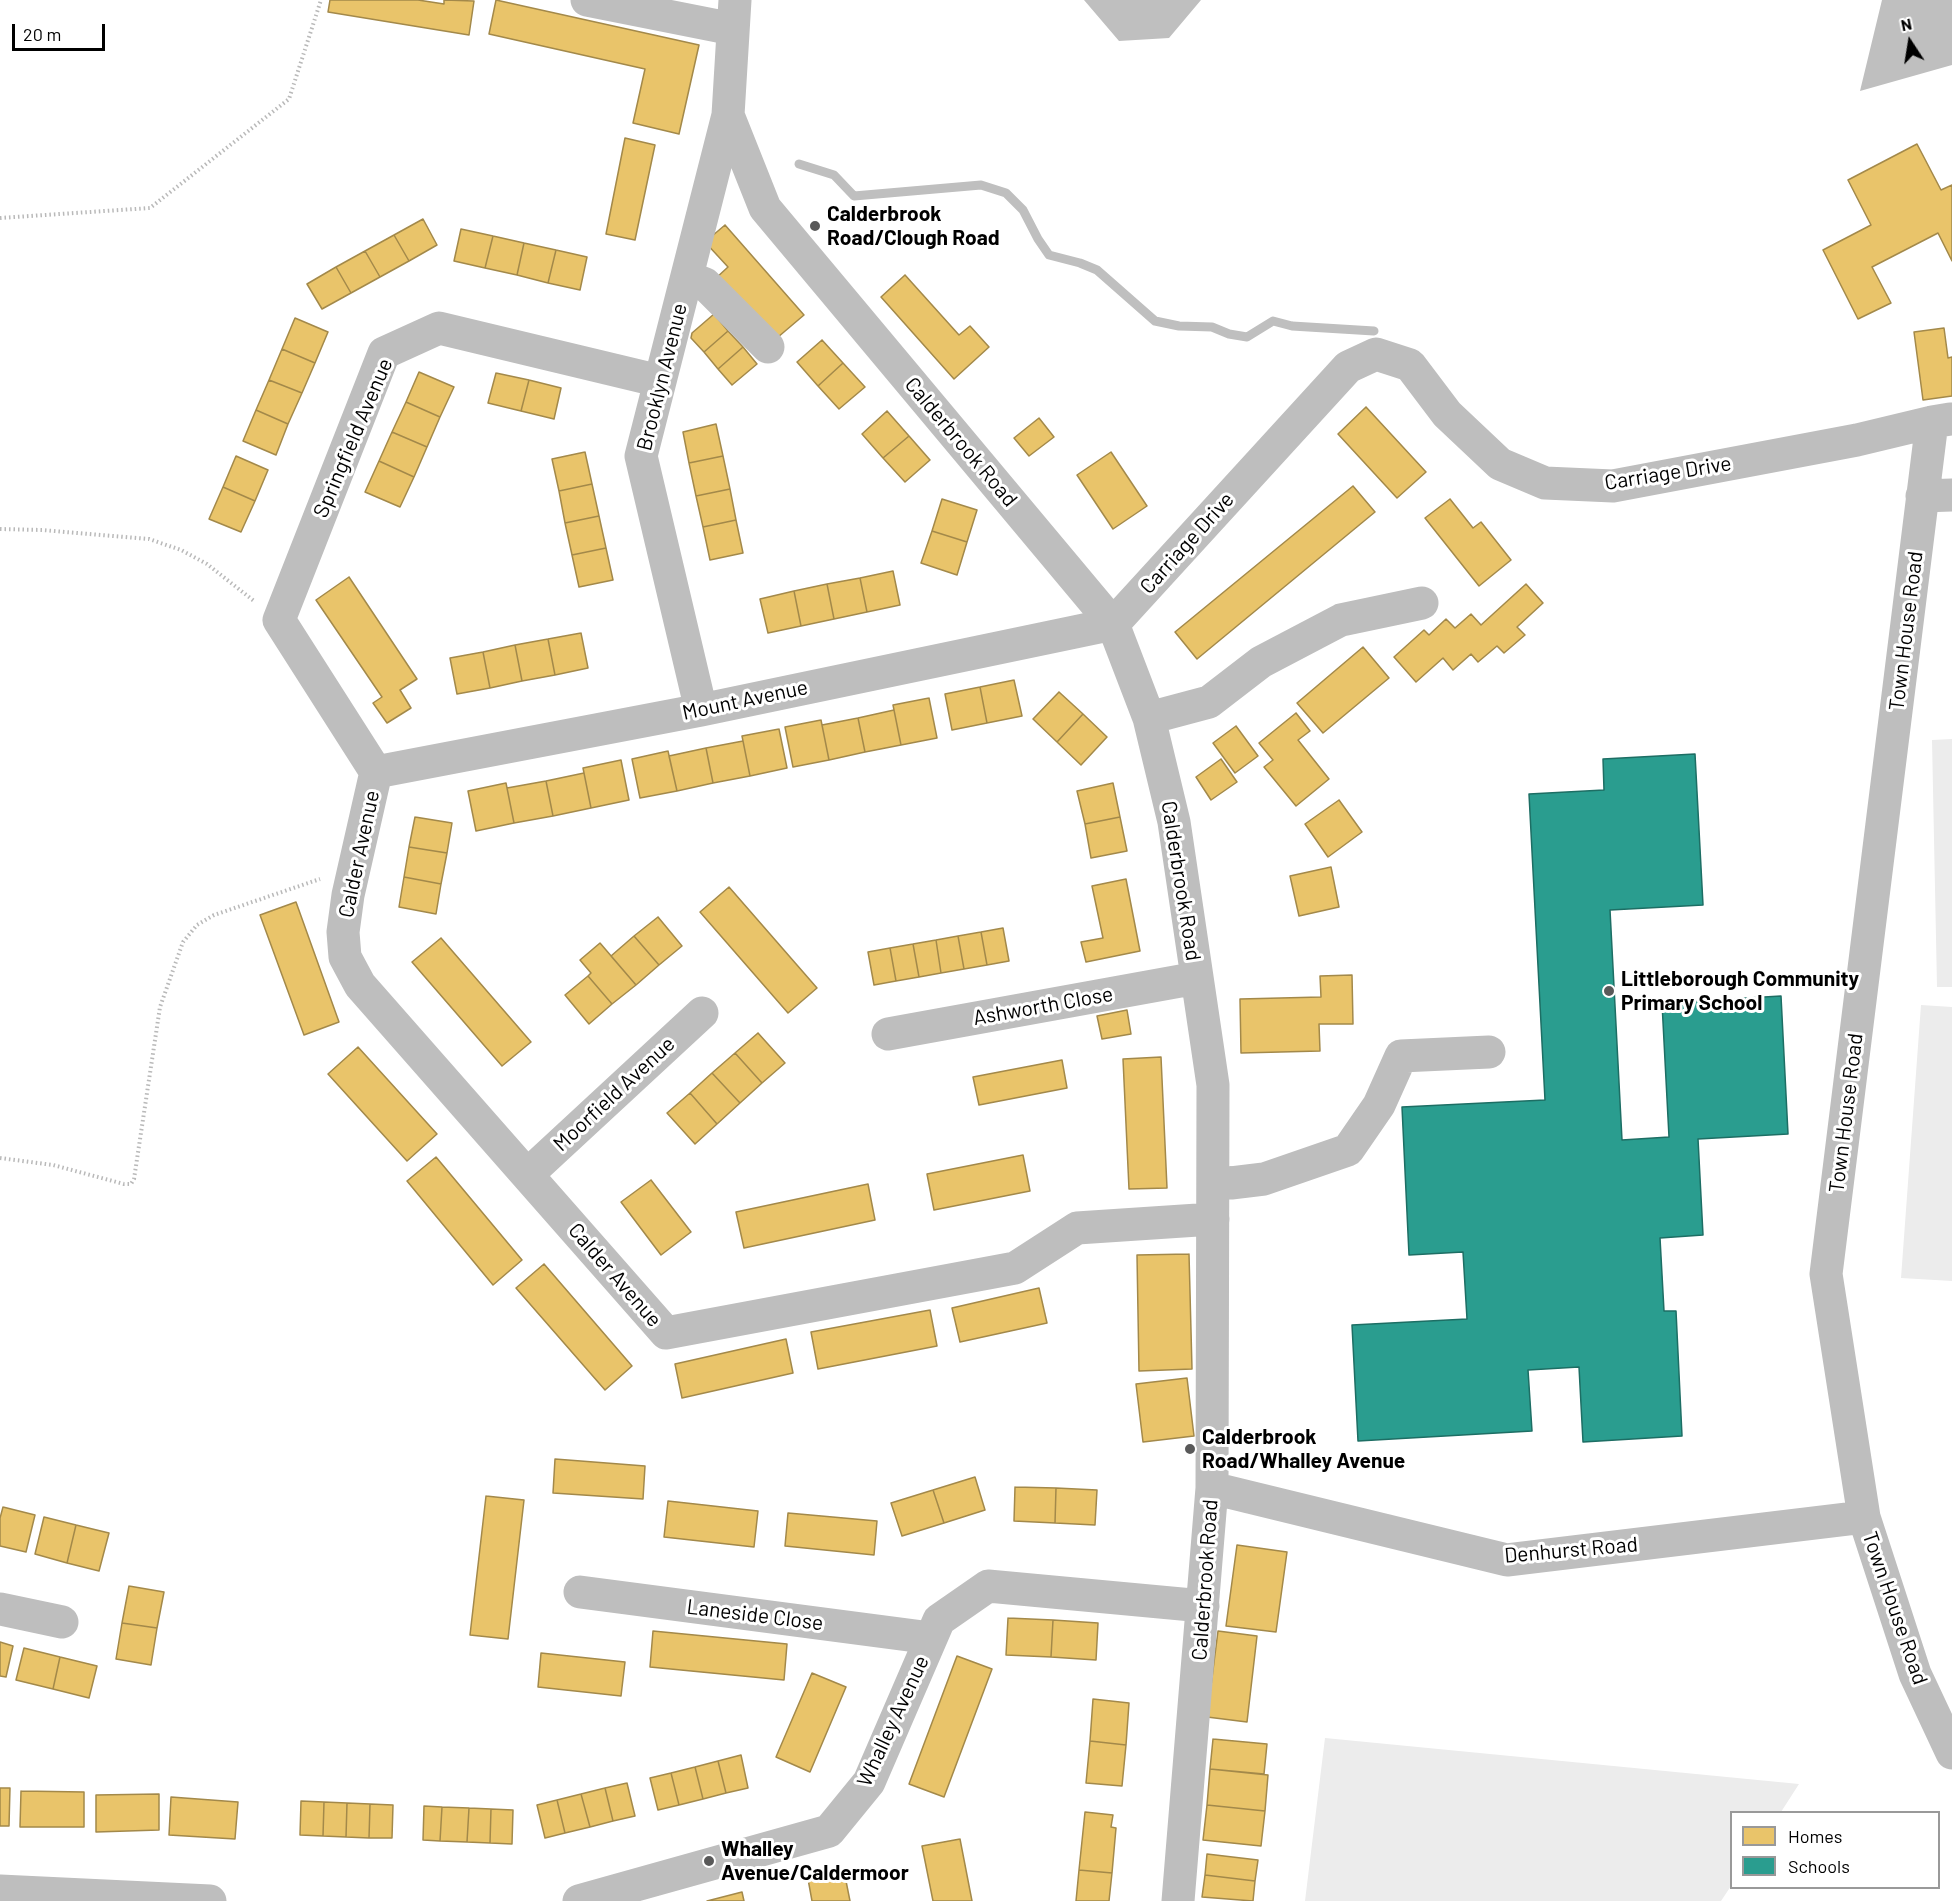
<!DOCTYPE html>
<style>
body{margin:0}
#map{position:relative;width:1952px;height:1901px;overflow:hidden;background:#fff;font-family:Barlow,sans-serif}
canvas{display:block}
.legend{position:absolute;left:1730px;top:1811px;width:210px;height:78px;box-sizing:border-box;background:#fff;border:2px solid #999;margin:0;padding:8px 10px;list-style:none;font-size:18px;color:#000}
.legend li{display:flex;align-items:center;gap:12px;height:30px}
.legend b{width:30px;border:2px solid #999}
.north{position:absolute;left:1880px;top:12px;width:60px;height:60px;-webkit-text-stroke:4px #fff;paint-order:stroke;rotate:348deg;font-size:16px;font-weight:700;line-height:24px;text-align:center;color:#000}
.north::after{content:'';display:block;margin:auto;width:21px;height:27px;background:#000;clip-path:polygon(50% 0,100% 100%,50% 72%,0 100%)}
.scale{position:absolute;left:12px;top:24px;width:93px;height:27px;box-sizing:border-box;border:3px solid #000;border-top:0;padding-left:8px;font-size:18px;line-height:21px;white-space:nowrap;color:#000;-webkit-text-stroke:4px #fff;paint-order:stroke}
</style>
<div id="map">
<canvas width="1952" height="1901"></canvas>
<ul class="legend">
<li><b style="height:16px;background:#e9c46a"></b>Homes</li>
<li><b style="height:16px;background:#2a9d8f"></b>Schools</li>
</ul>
<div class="north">N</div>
<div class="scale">20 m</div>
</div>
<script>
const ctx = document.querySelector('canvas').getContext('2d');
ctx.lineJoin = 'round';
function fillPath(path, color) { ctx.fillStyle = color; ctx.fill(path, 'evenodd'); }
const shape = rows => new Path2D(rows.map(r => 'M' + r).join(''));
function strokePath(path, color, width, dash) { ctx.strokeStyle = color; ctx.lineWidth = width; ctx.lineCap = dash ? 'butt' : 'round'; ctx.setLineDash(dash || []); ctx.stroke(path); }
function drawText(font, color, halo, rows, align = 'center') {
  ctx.font = font + ' Barlow,sans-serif'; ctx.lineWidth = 6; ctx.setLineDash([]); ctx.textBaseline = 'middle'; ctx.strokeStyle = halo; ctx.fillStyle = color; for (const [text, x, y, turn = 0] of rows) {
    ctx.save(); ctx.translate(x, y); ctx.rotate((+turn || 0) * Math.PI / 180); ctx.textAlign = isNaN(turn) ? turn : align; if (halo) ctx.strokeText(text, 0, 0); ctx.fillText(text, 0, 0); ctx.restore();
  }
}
fillPath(shape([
 [1952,739,1952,987,1937,987,1932,740],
 [1921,1005,1952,1007,1952,1281,1901,1278],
 [1325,1738,1799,1784,1781,1812,1732,1812,1731,1886,1721,1901,1305,1901]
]), '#ececec');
fillPath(shape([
 [1084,0,1201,0,1169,38,1119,41],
 [1882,0,1952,0,1952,65,1860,91]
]), '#bfbfbf');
const homes = shape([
 [330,0,418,0,444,4,444,0,474,1,469,35,328,12,330,0],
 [496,0,699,45,679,134,633,123,645,69,489,34,496,0],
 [625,138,655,145,635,240,606,234,625,138],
 [1917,144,1941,190,1952,185,1952,261,1938,233,1872,267,1891,303,1858,319,1823,250,1871,225,1848,180,1917,144],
 [423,219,437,245,409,261,394,235,423,219],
 [725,225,804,315,771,343,715,279,728,267,705,242,725,225],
 [461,229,493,236,485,268,454,261,461,229],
 [394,235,409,261,380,277,365,251,394,235],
 [493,236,524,243,517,275,485,268,493,236],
 [524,243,556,250,548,283,517,275,524,243],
 [556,250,587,257,580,290,548,283,556,250],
 [365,251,380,277,351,293,336,267,365,251],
 [336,267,351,293,322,309,307,284,336,267],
 [905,275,959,335,970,326,989,347,954,379,881,297,905,275],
 [714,314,728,331,704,352,691,338,692,333,714,314],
 [295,318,328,332,315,363,282,349,295,318],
 [1944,328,1948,358,1952,357,1952,396,1923,400,1914,332,1944,328],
 [728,331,743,347,718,369,704,352,728,331],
 [822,340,843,363,818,386,797,362,822,340],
 [743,347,757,364,732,385,718,369,743,347],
 [282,349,315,363,302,393,269,380,282,349],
 [843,363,865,387,839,409,818,386,843,363],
 [419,372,454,387,440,417,406,402,419,372],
 [496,373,529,380,521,411,488,403,496,373],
 [269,380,302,393,288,424,256,410,269,380],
 [529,380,561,388,554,419,521,411,529,380],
 [406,402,440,417,427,447,392,432,406,402],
 [1366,407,1426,472,1397,498,1338,434,1366,407],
 [256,410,288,424,276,455,243,441,256,410],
 [887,411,909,436,883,458,862,434,887,411],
 [1039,418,1054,437,1029,456,1014,438,1039,418],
 [716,424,723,456,689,463,683,432,716,424],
 [392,432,427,447,414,477,379,461,392,432],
 [909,436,930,460,905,482,883,458,909,436],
 [585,452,592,484,559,491,552,459,585,452],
 [1111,452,1147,506,1113,529,1077,475,1111,452],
 [236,456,268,470,255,501,223,487,236,456],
 [723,456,730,489,696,496,689,463,723,456],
 [379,461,414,477,400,507,365,492,379,461],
 [592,484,599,516,565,523,559,491,592,484],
 [1353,486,1375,512,1197,659,1175,632,1353,486],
 [223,487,255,501,241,532,209,519,223,487],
 [730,489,736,520,703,527,696,496,730,489],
 [942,499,977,510,967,542,932,531,942,499],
 [1450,499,1473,528,1481,522,1511,560,1479,586,1425,518,1450,499],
 [599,516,606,548,572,555,565,523,599,516],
 [736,520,743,553,710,560,703,527,736,520],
 [932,531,967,542,957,575,921,563,932,531],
 [606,548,613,580,579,587,572,555,606,548],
 [893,571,900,605,867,612,860,578,893,571],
 [349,577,417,679,400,690,411,708,387,723,373,703,382,697,316,600,349,577],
 [860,578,867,612,834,619,827,584,860,578],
 [827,584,834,619,801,626,794,591,827,584],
 [1526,584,1543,603,1517,627,1525,635,1504,653,1497,646,1478,662,1471,654,1453,670,1443,658,1416,682,1394,657,1424,630,1429,635,1446,619,1455,628,1471,614,1481,625,1526,584],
 [794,591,801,626,768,633,760,599,794,591],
 [581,633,588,668,555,675,548,639,581,633],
 [548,639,555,675,522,681,515,645,548,639],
 [515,645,522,681,490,688,483,652,515,645],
 [1363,647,1389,678,1323,733,1297,703,1363,647],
 [483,652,490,688,457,694,450,658,483,652],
 [1014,680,1022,716,987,723,980,687,1014,680],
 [980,687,987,723,952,730,945,694,980,687],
 [1059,692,1083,714,1057,742,1033,719,1059,692],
 [929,698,937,738,901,745,893,705,929,698],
 [894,710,901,745,865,752,858,718,894,710],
 [1296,713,1310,731,1298,740,1329,779,1296,806,1264,767,1273,760,1259,743,1296,713],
 [1083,714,1107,737,1081,765,1057,742,1083,714],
 [858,718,865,752,829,760,822,725,858,718],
 [821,720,829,760,793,767,785,727,821,720],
 [1236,726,1258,756,1235,773,1213,743,1236,726],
 [779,729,787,768,750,776,742,736,779,729],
 [743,741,750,776,713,783,706,748,743,741],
 [706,748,713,783,677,791,669,756,706,748],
 [668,751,677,791,640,798,632,759,668,751],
 [1221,759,1237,782,1211,800,1196,777,1221,759],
 [621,760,629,800,591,808,583,768,621,760],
 [584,773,591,808,553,816,546,781,584,773],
 [546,781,553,816,514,823,507,788,546,781],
 [506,783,514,823,476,831,468,791,506,783],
 [1113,783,1120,817,1085,824,1077,791,1113,783],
 [1339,800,1362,832,1328,857,1305,824,1339,800],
 [415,817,452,823,447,853,409,847,415,817],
 [1120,817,1127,851,1091,858,1085,824,1120,817],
 [409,847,447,853,441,884,404,877,409,847],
 [1331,867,1339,907,1299,916,1290,876,1331,867],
 [404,877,441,884,436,914,399,907,404,877],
 [1126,879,1140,951,1086,962,1081,942,1103,938,1092,886,1126,879],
 [729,887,817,988,788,1013,700,912,729,887],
 [296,902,339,1022,304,1035,260,915,296,902],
 [658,917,682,946,659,965,634,936,658,917],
 [1003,928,1009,961,987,965,981,932,1003,928],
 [981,932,987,965,964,969,958,936,981,932],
 [634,936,659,965,636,985,611,956,634,936],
 [958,936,964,969,941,973,936,940,958,936],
 [441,938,531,1042,502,1066,412,962,441,938],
 [936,940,941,973,919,977,913,944,936,940],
 [600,943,636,985,612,1004,588,976,591,973,580,960,600,943],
 [913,944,919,977,896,981,890,948,913,944],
 [890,948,896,981,874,985,868,952,890,948],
 [1352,975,1353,1024,1319,1024,1320,1051,1241,1053,1240,999,1321,997,1320,976,1352,975],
 [588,976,612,1004,589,1024,565,995,588,976],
 [1127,1010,1131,1034,1102,1039,1097,1016,1127,1010],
 [758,1033,785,1063,762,1083,735,1053,758,1033],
 [358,1047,437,1134,407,1161,328,1074,358,1047],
 [735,1053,762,1083,740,1103,712,1073,735,1053],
 [1161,1057,1167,1188,1129,1189,1123,1059,1161,1057],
 [1062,1060,1067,1088,979,1105,973,1077,1062,1060],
 [712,1073,740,1103,717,1124,690,1093,712,1073],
 [690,1093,717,1124,695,1144,667,1113,690,1093],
 [1023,1155,1030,1191,934,1210,927,1174,1023,1155],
 [436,1157,522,1260,493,1285,407,1181,436,1157],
 [651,1180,691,1232,661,1255,621,1202,651,1180],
 [868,1184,875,1220,744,1248,736,1212,868,1184],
 [1189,1254,1192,1369,1139,1371,1137,1255,1189,1254],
 [544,1264,632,1366,605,1390,516,1288,544,1264],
 [1039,1288,1047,1323,960,1342,952,1308,1039,1288],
 [930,1310,937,1346,818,1369,811,1332,930,1310],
 [786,1339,793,1373,682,1398,675,1364,786,1339],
 [1187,1378,1194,1436,1143,1442,1136,1384,1187,1378],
 [555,1459,645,1466,643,1499,553,1493,555,1459],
 [975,1477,985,1510,944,1523,933,1490,975,1477],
 [1015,1487,1056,1488,1055,1523,1014,1521,1015,1487],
 [1056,1488,1097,1490,1095,1525,1055,1523,1056,1488],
 [933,1490,944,1523,902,1536,891,1503,933,1490],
 [486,1496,524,1500,508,1639,470,1635,486,1496],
 [668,1501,758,1511,754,1547,664,1537,668,1501],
 [3,1507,35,1515,26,1552,0,1546,0,1518,3,1507],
 [788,1513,877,1521,874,1555,785,1546,788,1513],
 [44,1517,76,1525,67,1563,35,1554,44,1517],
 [76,1525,109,1533,99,1571,67,1563,76,1525],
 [1237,1545,1287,1552,1276,1632,1226,1626,1237,1545],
 [129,1586,164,1592,157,1628,122,1623,129,1586],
 [1008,1618,1053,1620,1051,1657,1006,1655,1008,1618],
 [1053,1620,1098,1623,1096,1660,1051,1657,1053,1620],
 [122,1623,157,1628,151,1665,116,1659,122,1623],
 [653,1631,787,1644,784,1680,650,1667,653,1631],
 [1218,1631,1257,1636,1247,1722,1207,1717,1218,1631],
 [0,1642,13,1646,6,1677,0,1676,0,1642],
 [24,1648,60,1657,53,1689,16,1680,24,1648],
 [541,1653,625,1662,621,1696,538,1687,541,1653],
 [957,1656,992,1669,944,1797,909,1784,957,1656],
 [60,1657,97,1666,89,1698,53,1689,60,1657],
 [812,1673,846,1687,810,1772,776,1757,812,1673],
 [1093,1699,1129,1703,1126,1745,1090,1741,1093,1699],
 [1213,1739,1267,1744,1264,1774,1210,1769,1213,1739],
 [1090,1741,1126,1745,1122,1786,1086,1783,1090,1741],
 [741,1755,748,1788,726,1793,718,1761,741,1755],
 [718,1761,726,1793,703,1799,695,1767,718,1761],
 [695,1767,703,1799,679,1805,671,1773,695,1767],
 [1210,1769,1268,1775,1265,1811,1207,1805,1210,1769],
 [671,1773,679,1805,658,1810,650,1778,671,1773],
 [627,1783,635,1816,613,1821,605,1788,627,1783],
 [0,1788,10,1788,9,1826,0,1826,0,1788],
 [605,1788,613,1821,590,1827,581,1794,605,1788],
 [21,1791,84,1792,84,1827,20,1827,21,1791],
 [159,1794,159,1830,96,1832,96,1795,159,1794],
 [581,1794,590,1827,565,1833,557,1800,581,1794],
 [171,1797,238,1802,235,1839,169,1835,171,1797],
 [557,1800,565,1833,545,1838,537,1805,557,1800],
 [301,1801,324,1802,323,1836,300,1835,301,1801],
 [324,1802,347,1803,346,1837,323,1836,324,1802],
 [347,1803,370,1804,369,1838,346,1837,347,1803],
 [370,1804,393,1805,392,1838,369,1838,370,1804],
 [1207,1805,1265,1811,1261,1846,1203,1840,1207,1805],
 [424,1806,442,1807,440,1841,423,1840,424,1806],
 [442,1807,469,1808,467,1842,440,1841,442,1807],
 [469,1808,491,1809,490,1843,467,1842,469,1808],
 [491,1809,513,1810,512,1844,490,1843,491,1809],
 [1085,1812,1113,1815,1111,1827,1116,1828,1112,1873,1079,1870,1085,1812],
 [960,1839,972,1901,933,1901,922,1846,960,1839],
 [1207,1854,1258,1860,1255,1881,1205,1875,1207,1854],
 [1079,1870,1112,1873,1109,1901,1076,1901,1079,1870],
 [844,1871,850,1901,812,1901,808,1879,844,1871],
 [1205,1875,1255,1881,1253,1901,1202,1897,1205,1875],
 [742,1892,744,1901,707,1901,742,1892]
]);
fillPath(homes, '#e9c46a');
strokePath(homes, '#a3894a', 1.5);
const schools = shape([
 [1695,754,1703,905,1610,910,1622,1140,1669,1137,1662,1003,1781,996,1788,1134,1698,1139,1703,1235,1660,1238,1664,1311,1676,1311,1682,1436,1583,1442,1579,1367,1528,1370,1532,1431,1358,1441,1352,1325,1467,1319,1463,1252,1409,1255,1402,1107,1545,1100,1529,794,1604,790,1603,759,1695,754]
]);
fillPath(schools, '#2a9d8f');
strokePath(schools, '#1d6e64', 1.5);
strokePath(shape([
 [799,164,834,175,854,196,981,185,1006,193,1023,210,1038,239,1049,255,1080,263,1097,270,1155,321,1179,326,1212,327,1229,334,1247,337,1273,321,1292,326,1374,331]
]), '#bfbfbf', 9);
strokePath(shape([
 [0,218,150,208,289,99,321,0],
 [0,529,42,530,149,539,181,550,207,564,254,601],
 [0,1158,53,1165,124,1184,131,1184,134,1179,160,1007,183,942,197,925,214,915,320,879]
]), '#b9b9b9', 4, [1.5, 3]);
strokePath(shape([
 [587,0,733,29],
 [735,0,728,115,765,208,1113,624,1149,718,1174,822,1213,1085,1212,1488,1178,1901],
 [687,277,705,284,768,347],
 [1932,422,1826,1274,1864,1517,1915,1674,1952,1753],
 [1922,496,1952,495],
 [1113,624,1348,367,1376,354,1410,365,1447,414,1500,464,1545,483,1613,486,1857,440,1932,422,1950,419],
 [701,710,641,456,728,115],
 [1149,718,1209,702,1261,662,1341,620,1422,603],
 [376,772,348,895,343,932,345,957,360,985,666,1333,1015,1268,1077,1228,1213,1219],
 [376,772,279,620,384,353,439,328,660,381],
 [376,772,701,710,1113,624],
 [888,1034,1197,978],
 [527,1175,702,1013],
 [1213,1181,1231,1183,1264,1179,1348,1150,1379,1105,1401,1056,1489,1052],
 [1212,1488,1507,1560,1864,1517],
 [580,1592,931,1638],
 [0,1609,62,1622],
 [0,1891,210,1901],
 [579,1901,829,1831,869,1782,939,1620,988,1586,1203,1606]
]), '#bebebe', 33);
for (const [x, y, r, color] of [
 [815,226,6,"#595959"],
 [1609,991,6,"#595959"],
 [1190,1449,6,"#595959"],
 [709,1861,6,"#595959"]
]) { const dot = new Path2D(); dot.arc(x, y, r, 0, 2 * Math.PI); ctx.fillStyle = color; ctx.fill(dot); strokePath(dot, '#fff', 2); }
drawText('bold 21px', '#000', '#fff', [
 ["Calderbrook",827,214],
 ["Road/Clough Road",827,238],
 ["Littleborough Community",1621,979],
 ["Primary School",1621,1003],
 ["Calderbrook",1202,1437],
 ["Road/Whalley Avenue",1202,1461],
 ["Whalley",721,1849],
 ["Avenue/Caldermoor",721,1873]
], 'left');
drawText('21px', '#000', '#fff', [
 ["Brooklyn Avenue",662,377,-76],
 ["Springfield Avenue",353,438,-67],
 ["Calderbrook Road",961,442,50],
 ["Carriage Drive",1668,473,-9],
 ["Carriage Drive",1187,543,-48],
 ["Town House Road",1906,631,-83],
 ["Mount Avenue",745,700,-12],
 ["Calder Avenue",359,854,-78],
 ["Calderbrook Road",1181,881,81],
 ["Ashworth Close",1043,1006,-10],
 ["Moorfield Avenue",614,1094,-43],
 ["Town House Road",1846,1113,-83],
 ["Calder Avenue",615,1275,49],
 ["Denhurst Road",1571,1550,-5],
 ["Calderbrook Road",1205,1580,-86],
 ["Town House Road",1895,1608,71],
 ["Laneside Close",755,1615,7],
 ["Whalley Avenue",893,1721,-65]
]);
</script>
